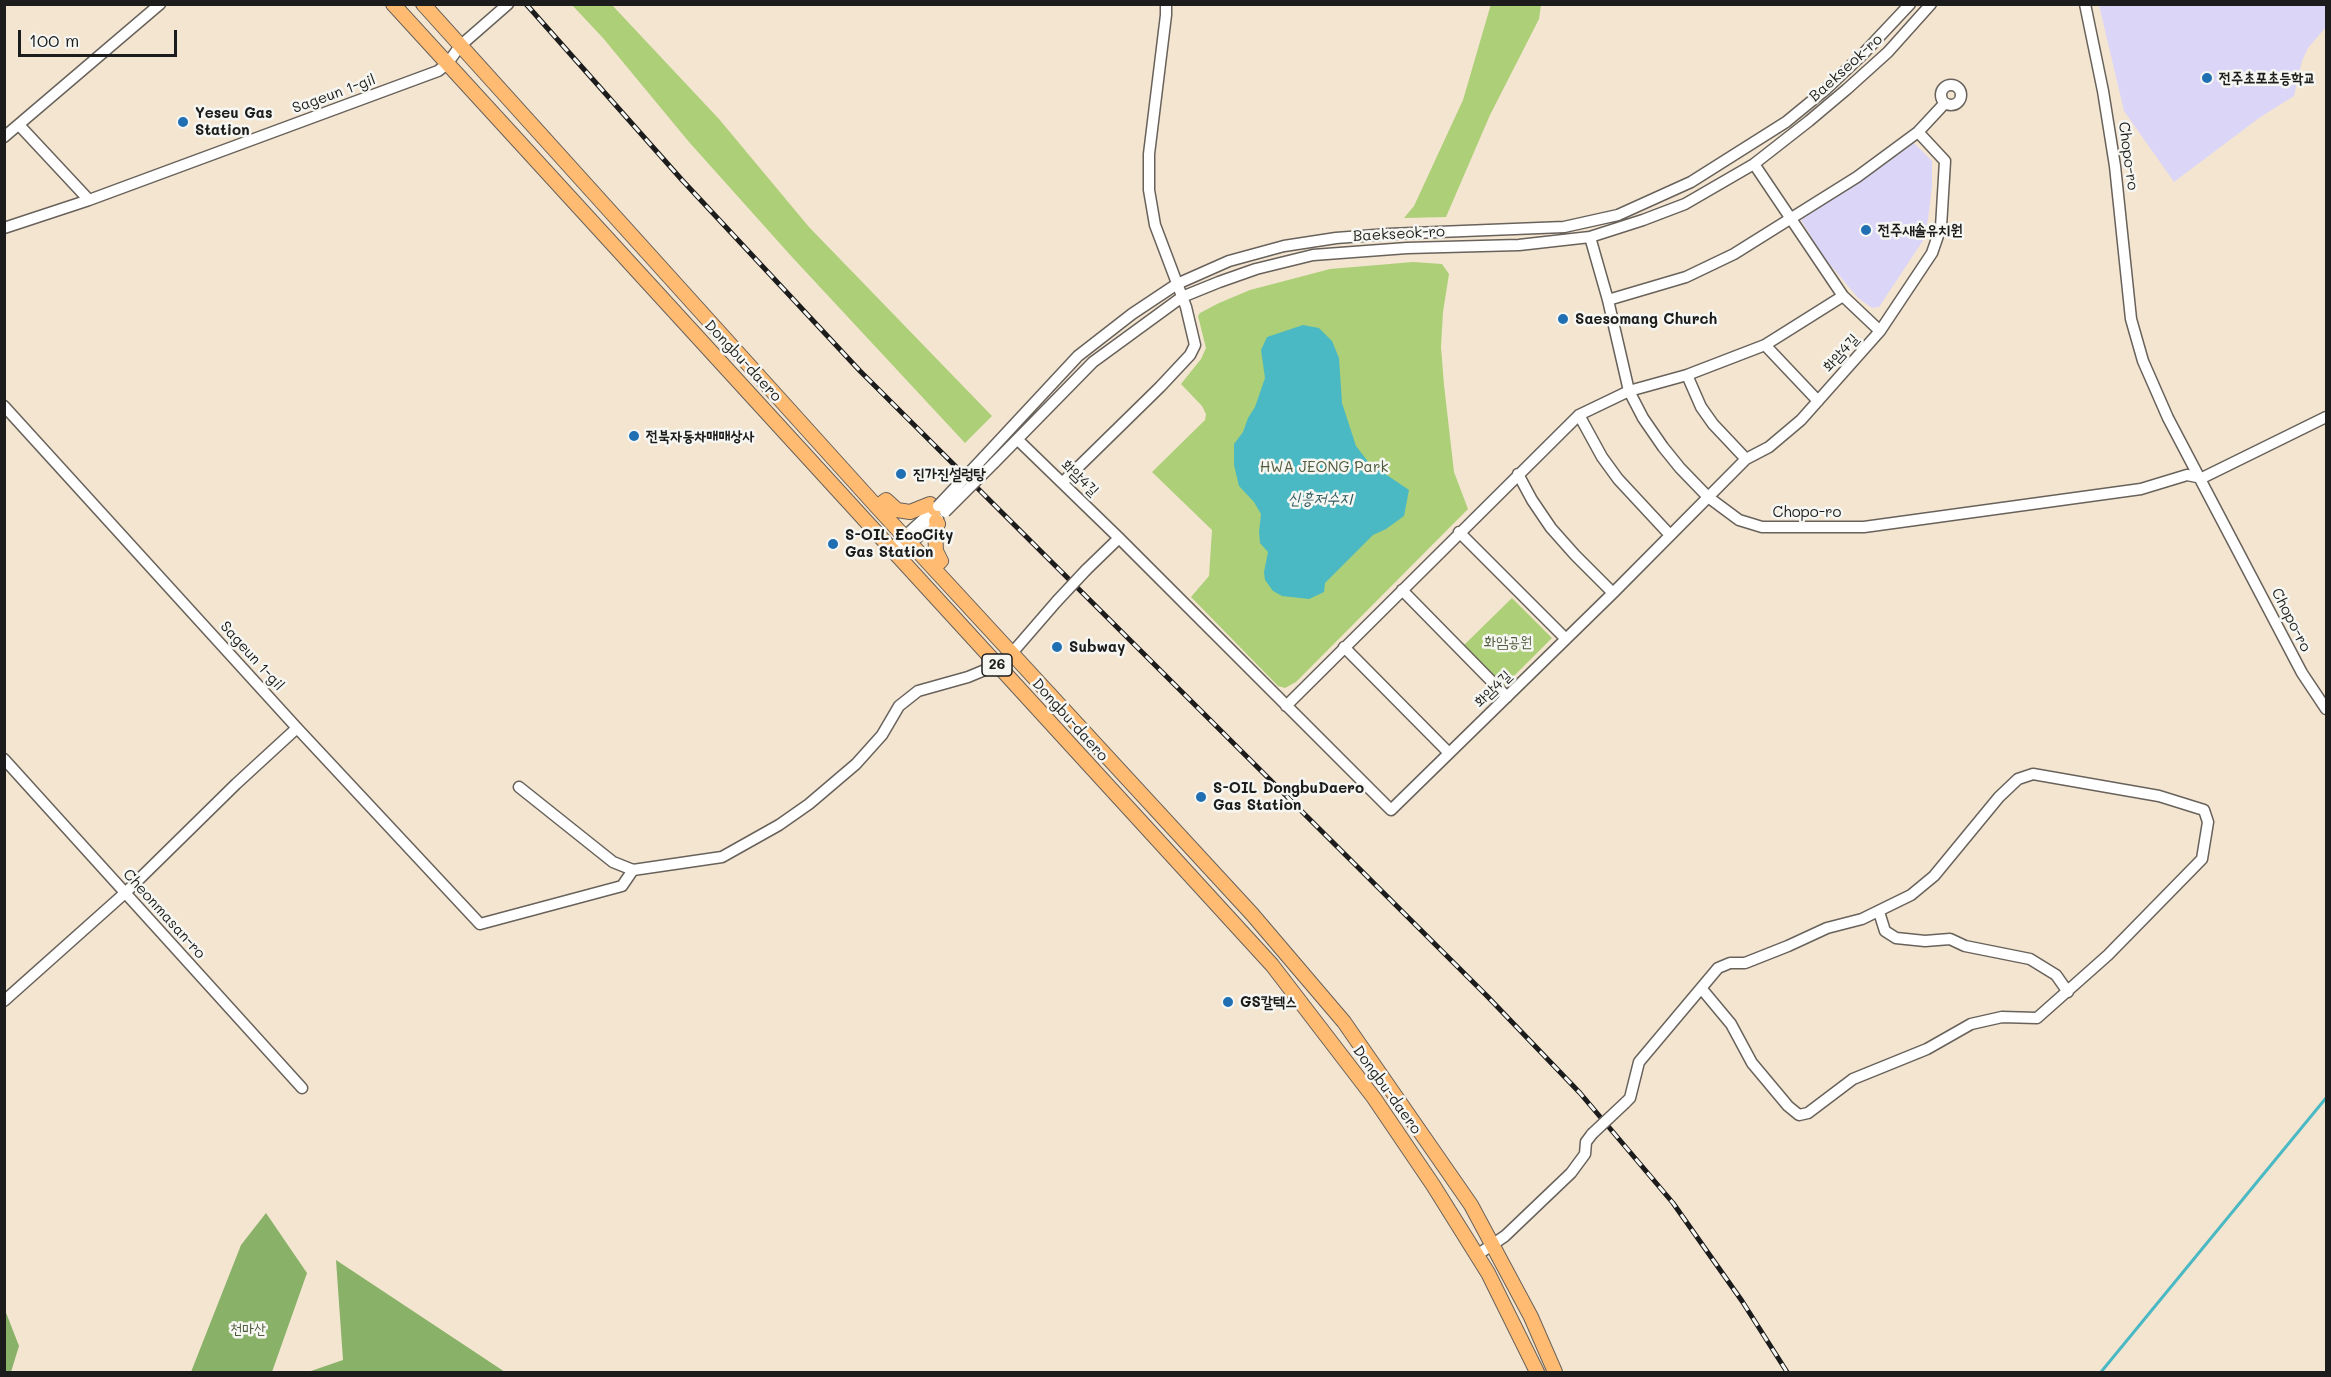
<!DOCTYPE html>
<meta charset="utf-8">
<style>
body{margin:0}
#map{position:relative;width:2331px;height:1377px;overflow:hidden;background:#f4e5d1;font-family:Mali,sans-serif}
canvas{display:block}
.frame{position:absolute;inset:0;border:6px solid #1c1c1c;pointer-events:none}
.scale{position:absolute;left:18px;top:30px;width:159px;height:27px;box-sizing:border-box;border:3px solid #1c1c1c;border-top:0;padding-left:8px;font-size:18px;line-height:21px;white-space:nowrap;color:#1c1c1c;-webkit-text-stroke:4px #f6f6f2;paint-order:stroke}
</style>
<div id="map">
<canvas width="2331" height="1377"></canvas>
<div class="frame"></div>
<div class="scale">100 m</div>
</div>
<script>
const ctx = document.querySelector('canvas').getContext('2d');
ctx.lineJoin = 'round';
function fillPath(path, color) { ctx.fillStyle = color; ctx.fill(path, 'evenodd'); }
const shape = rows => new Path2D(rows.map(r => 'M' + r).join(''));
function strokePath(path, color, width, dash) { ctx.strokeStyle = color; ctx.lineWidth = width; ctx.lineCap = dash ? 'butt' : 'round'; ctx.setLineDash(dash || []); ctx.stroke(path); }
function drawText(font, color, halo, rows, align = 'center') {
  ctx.font = font + ' Mali,"Poor Story",sans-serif'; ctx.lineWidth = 5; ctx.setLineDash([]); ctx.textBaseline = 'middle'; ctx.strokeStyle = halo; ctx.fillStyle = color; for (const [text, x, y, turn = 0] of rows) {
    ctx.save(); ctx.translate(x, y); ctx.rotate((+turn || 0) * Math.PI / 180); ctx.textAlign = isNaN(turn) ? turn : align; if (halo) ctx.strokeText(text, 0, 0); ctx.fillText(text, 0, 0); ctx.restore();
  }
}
fillPath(shape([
 [2099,5,2326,5,2326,27,2308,48,2302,61,2294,96,2259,118,2174,182,2124,111],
 [1912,141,1932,161,1932,187,1928,219,1924,239,1879,307,1872,308,1858,298,1823,256,1801,220]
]), '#dbd6f7');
fillPath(shape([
 [1491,4,1541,5,1539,19,1490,115,1446,217,1404,218,1414,206,1463,100],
 [572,5,612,5,719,119,809,227,992,416,965,443,792,257,689,142,603,38],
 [1413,262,1442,264,1449,274,1443,312,1441,347,1444,385,1454,472,1468,509,1296,682,1285,688,1278,686,1191,597,1209,576,1212,530,1152,472,1205,420,1206,414,1202,406,1181,384,1201,359,1206,348,1198,316,1200,313,1219,303,1250,290,1330,269],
 [1512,598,1552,638,1504,686,1464,645]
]), '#accf78');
fillPath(shape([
 [266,1213,307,1273,272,1372,191,1372,241,1245],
 [336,1260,505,1372,308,1372,343,1360],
 [5,1310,19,1346,11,1372,5,1372]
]), '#89b268');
fillPath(shape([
 [1303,325,1319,328,1332,341,1339,358,1342,403,1356,446,1369,463,1409,490,1404,516,1386,529,1373,535,1325,583,1324,592,1309,599,1282,596,1273,591,1265,580,1264,572,1268,552,1260,543,1259,532,1261,514,1254,502,1239,486,1234,465,1234,444,1243,432,1248,418,1255,407,1265,378,1261,350,1267,337]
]), '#4bb9c4');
strokePath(shape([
 [2101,1372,2326,1098]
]), '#4bb9c4', 3);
const minor = shape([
 [2085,4,2103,91,2115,166,2131,319,2143,361,2168,418,2302,673,2326,709],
 '1941 95a10 10 0 1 1 20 0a10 10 0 1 1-20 0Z',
 [19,125,89,200],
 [4,137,160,4],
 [1754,164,1843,296,1880,331],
 [4,228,89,200,438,71,447,64,460,46,508,4],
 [1590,237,1608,300,1629,391,1643,418,1663,447,1680,468,1708,497,1739,520,1762,527,1864,527,2141,489,2187,475,2202,478],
 [1608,300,1686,277,1734,254,1857,177,1918,132,1945,103],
 [1765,345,1818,401],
 [1687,375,1701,407,1713,424,1746,459],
 [4,406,297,728,480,924,622,886,633,870],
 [1579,415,1602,457,1618,479,1670,535],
 [1018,440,1119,538,1391,810,1613,593,1746,459,1769,447,1801,420,1880,331,1932,253,1941,227,1945,161,1918,132],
 [984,457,1078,356,1132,314,1177,284,1229,261,1284,246,1336,238,1388,234,1564,227,1618,215,1691,182,1786,122,1825,90,1863,54,1910,4],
 [994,463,1093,362,1182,297,1219,282,1256,269,1313,255,1407,248,1519,245,1590,237,1643,220,1685,204,1754,164,1809,121,1847,89,1888,52,1931,4],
 [1518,474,1532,500,1551,528,1575,555,1613,593],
 [2202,478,2326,417],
 [1063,482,1160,387,1190,355,1195,345,1186,307,1155,225,1149,190,1149,154,1166,15,1166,4],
 [1459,532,1566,639],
 [892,548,938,506],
 [898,555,938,519],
 [1086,570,1119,538],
 [1402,590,1507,697],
 [1344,647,1449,753],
 [1286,706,1579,415,1629,391,1687,375,1765,345,1843,296],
 [4,759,302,1088],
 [519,787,613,862,633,870,722,857,779,825,809,804,856,764,882,735,899,706,918,691,968,677,997,665,1012,653,1057,601],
 [1879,912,1885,931,1896,938,1925,941,1950,939,1965,946,2030,959,2056,975,2068,992],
 [4,1001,125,893,236,784,297,728],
 [1625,1103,1630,1098,1639,1062,1718,968,1730,963,1745,963,1788,946,1827,928,1862,919,1911,895,1934,876,1999,797,2018,779,2033,774,2159,796,2204,810,2208,822,2202,859,2108,955,2037,1018,2002,1017,1971,1024,1927,1049,1853,1079,1808,1113,1799,1115,1788,1106,1752,1063,1731,1024,1701,988],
 [1477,1255,1505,1236,1571,1173,1585,1154,1586,1142,1592,1134]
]);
const major = shape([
 [393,4,1272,965,1374,1098,1433,1185,1488,1273,1537,1372],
 [423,4,877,507,1252,914,1344,1022,1471,1205,1531,1317,1555,1372],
 [877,507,886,500,897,510,910,512,930,504,935,509],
 [934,567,941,561,936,551,935,529,938,524,936,521]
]);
strokePath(minor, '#68625b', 13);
strokePath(major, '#68625b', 16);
strokePath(minor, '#fff', 10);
strokePath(major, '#ffbb71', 14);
const rail = shape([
 [526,4,682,180,860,371,1487,996,1580,1093,1673,1203,1742,1301,1787,1372]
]);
strokePath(rail, '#1c1c1c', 5);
strokePath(rail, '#f6f6f2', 3, [9]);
const minorBridge = shape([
 [938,506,984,457],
 [945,512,994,463],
 [1057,601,1086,570],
 [1592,1134,1625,1103]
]);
strokePath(minorBridge, '#68625b', 13, []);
strokePath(minorBridge, '#fff', 10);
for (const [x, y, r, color] of [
 [2207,78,6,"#1f6fb2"],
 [183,122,6,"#1f6fb2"],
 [1866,230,6,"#1f6fb2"],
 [1563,319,6,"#1f6fb2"],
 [634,436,6,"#1f6fb2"],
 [901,474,6,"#1f6fb2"],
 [833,544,6,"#1f6fb2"],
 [1057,647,6,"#1f6fb2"],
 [1201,797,6,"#1f6fb2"],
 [1228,1002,6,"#1f6fb2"]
]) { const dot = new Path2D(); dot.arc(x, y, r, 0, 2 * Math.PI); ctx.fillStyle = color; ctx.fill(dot); strokePath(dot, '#f6f6f2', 2); }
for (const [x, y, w] of [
 [997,665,30]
]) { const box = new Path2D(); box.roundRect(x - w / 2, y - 11, w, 22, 4.5); ctx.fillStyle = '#f6f6f2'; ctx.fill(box); strokePath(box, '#1c1c1c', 1.5); }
drawText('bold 14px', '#1c1c1c', null, [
 ["26",997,665]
]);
drawText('15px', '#1c1c1c', '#f6f6f2', [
 ["Baekseok-ro",1846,68,-42],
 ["Sageun 1-gil",334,94,-20],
 ["Chopo-ro",2128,156,82],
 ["Baekseok-ro",1399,234,-3],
 ["화암4길",1841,353,-48],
 ["Dongbu-daero",743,361,47],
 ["화암4길",1080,478,44],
 ["Chopo-ro",1807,512],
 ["Chopo-ro",2291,620,63],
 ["Sageun 1-gil",252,656,48],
 ["화암4길",1493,689,-44],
 ["Dongbu-daero",1070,720,48],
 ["Cheonmasan-ro",164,914,48],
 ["Dongbu-daero",1387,1090,54]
]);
drawText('bold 15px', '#1c1c1c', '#f6f6f2', [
 ["전주초포초등학교",2219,78],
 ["Yeseu Gas",195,113],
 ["Station",195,130],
 ["전주새솔유치원",1878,230],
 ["Saesomang Church",1575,319],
 ["전북자동차매매상사",646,436],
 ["진가진설렁탕",913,474],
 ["S-OIL EcoCity",845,535],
 ["Gas Station",845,552],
 ["Subway",1069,647],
 ["S-OIL DongbuDaero",1213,788],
 ["Gas Station",1213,805],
 ["GS칼텍스",1240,1002]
], 'left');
drawText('15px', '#4e5b3c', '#f6f6f2', [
 ["HWA JEONG Park",1324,467],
 ["화암공원",1508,642],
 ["천마산",248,1329]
]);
drawText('italic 16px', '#2f5b5f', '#f6f6f2', [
 ["신흥저수지",1320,499]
]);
</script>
